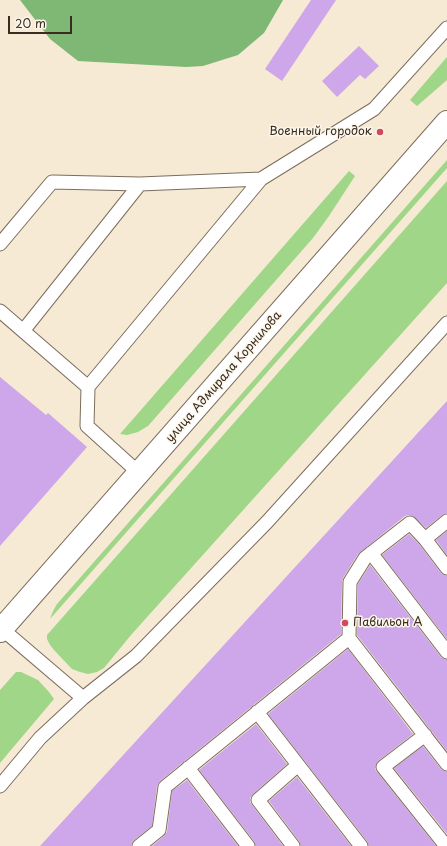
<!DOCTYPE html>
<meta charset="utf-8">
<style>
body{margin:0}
#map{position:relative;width:447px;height:846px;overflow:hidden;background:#f6ead4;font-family:"Playpen Sans",sans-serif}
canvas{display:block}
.scale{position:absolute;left:8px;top:16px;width:64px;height:18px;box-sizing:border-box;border:2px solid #3b2a1e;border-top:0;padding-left:5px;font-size:12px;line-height:14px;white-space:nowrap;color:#3b2a1e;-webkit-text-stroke:3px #fbf7ec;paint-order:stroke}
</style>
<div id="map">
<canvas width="447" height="846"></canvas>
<div class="scale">20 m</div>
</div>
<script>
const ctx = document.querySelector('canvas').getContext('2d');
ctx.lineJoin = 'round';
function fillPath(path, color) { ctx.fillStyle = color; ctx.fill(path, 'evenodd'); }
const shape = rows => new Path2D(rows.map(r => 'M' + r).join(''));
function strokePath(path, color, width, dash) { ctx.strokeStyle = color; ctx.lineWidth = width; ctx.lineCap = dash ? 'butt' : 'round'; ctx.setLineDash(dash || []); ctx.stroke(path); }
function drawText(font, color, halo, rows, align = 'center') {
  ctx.font = font + ' "Playpen Sans",sans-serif'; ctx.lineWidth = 3; ctx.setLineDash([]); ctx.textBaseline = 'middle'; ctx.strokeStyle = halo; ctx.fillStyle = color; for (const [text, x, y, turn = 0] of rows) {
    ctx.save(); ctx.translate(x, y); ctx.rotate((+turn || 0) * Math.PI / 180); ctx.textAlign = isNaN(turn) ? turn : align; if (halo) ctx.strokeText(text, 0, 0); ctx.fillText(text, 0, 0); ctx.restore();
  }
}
fillPath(shape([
 [447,57,447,80,417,106,410,100],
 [447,160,447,168,50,619,53,611,57,604],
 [349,171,355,176,329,216,313,238,148,426,138,432,127,435,120,434],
 [447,181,447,283,131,635,104,668,97,672,88,674,80,672,72,669,54,650,50,645,47,639,47,635],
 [16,672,21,672,38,680,49,692,54,699,0,763,0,690]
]), '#9fd688');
fillPath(shape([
 [20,0,283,0,264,33,238,55,203,66,186,67,78,61,50,39]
]), '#7fb774');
fillPath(shape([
 [311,0,336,0,282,81,265,69],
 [359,46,379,66,365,79,360,75,337,97,322,81],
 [0,377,46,415,48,413,87,447,0,546],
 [447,401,447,513,442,515,426,528,413,516,409,515,405,516,358,554,343,578,342,581,341,634,160,781,157,786,152,826,134,840,132,843,131,846,40,846],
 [447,531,447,555,436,540],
 [409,534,419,544,441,573,444,575,447,576,447,639,382,555],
 [370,565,441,657,444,659,447,660,447,751,357,635,358,584],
 [348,649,413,734,378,761,376,764,375,769,377,772,436,846,369,846,367,841,268,714],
 [256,724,287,764,253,794,250,798,250,802,252,805,283,846,256,846,254,841,199,770],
 [423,746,441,769,444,771,447,772,447,834,394,768],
 [297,777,351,846,301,846,299,841,269,801],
 [187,780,238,846,152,846,164,836,167,832,172,791]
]), '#cea6ea');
const service = shape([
 [0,244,52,182,140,184],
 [0,311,88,387],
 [23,331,140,184,261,179],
 [139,473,87,426,88,387,261,179,374,109,447,28],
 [447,521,425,539,447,568],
 [371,553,447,652],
 [2,629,83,698],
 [349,638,447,764],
 [257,712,361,846],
 [425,735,383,767,446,846],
 [188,768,248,846],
 [0,786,40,738,83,698,136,656,267,522,447,323],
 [139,846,159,830,165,787,349,638,350,582,365,558,410,523,425,539],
 [293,846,258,800,298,765]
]);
const secondary = shape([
 [0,631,447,122]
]);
strokePath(service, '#7c6d5e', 15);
strokePath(secondary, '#7c6d5e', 24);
strokePath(service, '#fff', 13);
strokePath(secondary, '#fff', 22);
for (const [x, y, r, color] of [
 [380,132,4,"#d1495b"],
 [345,623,4,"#d1495b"]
]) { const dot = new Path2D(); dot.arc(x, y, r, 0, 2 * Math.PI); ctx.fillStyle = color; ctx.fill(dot); strokePath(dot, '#fbf7ec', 1.5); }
drawText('12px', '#3b2a1e', '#fbf7ec', [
 ["Военный городок",372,132],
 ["Павильон А",353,623,"left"]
], 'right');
drawText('12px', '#3b2a1e', '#fbf7ec', [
 ["улица Адмирала Корнилова",224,377,-49]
]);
</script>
